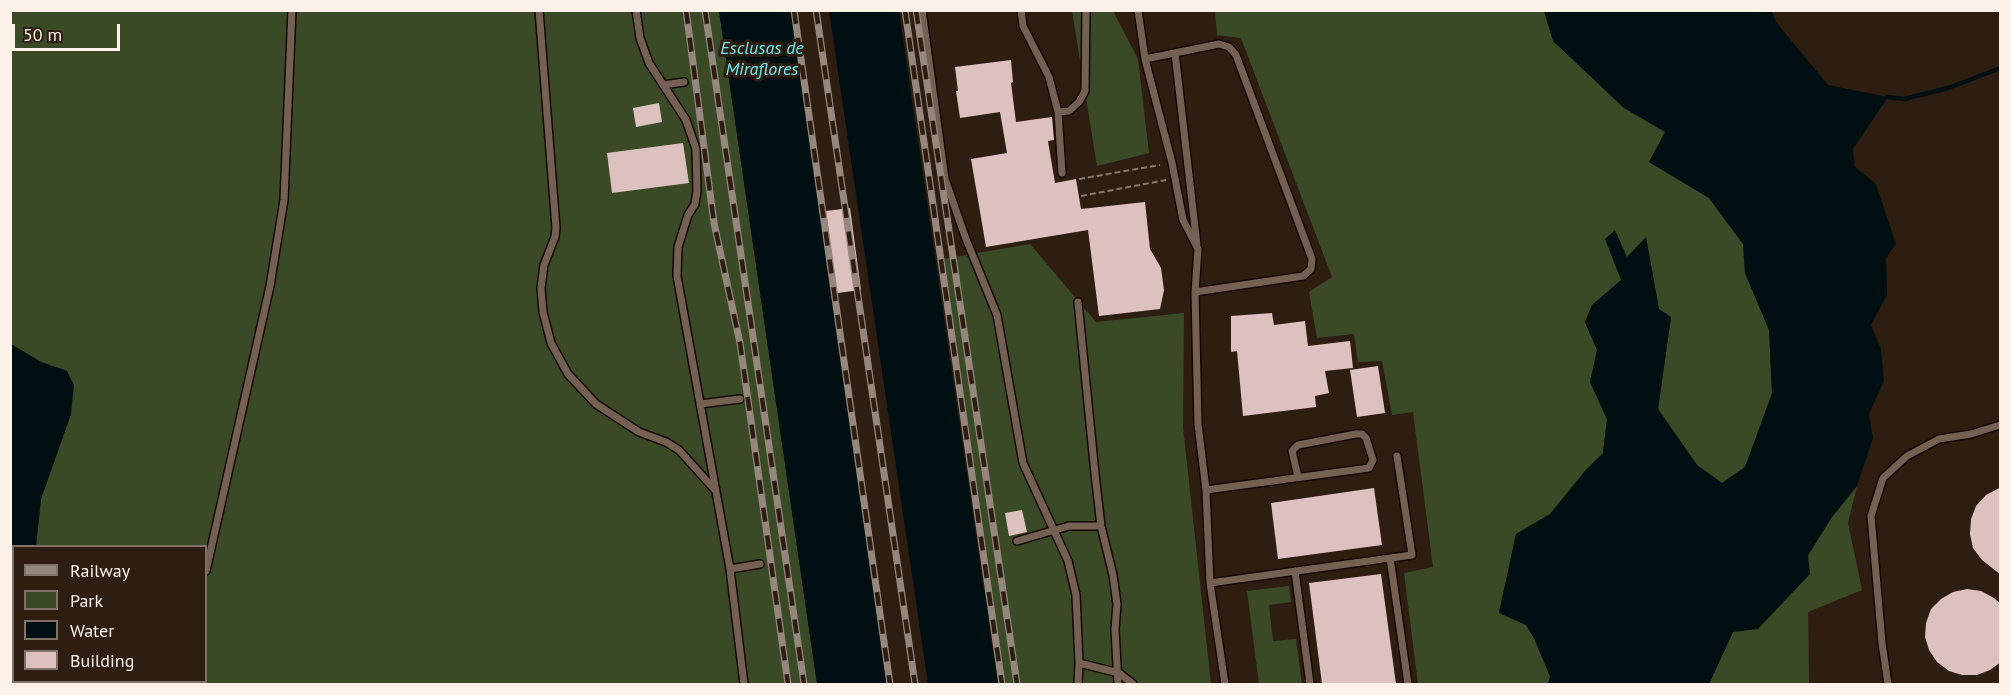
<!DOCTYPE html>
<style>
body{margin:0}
#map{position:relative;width:2011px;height:695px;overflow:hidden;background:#2e1e12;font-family:"PT Sans",sans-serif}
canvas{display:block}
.frame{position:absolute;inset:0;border:12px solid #fcf1e9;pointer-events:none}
.legend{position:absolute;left:12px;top:545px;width:195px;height:138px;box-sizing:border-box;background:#2e1e12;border:2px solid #807268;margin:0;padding:8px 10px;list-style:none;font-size:18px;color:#fcf1e9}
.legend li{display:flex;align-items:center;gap:12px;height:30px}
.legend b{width:30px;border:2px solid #807268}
.scale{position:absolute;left:12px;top:24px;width:108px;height:27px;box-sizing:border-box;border:3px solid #fcf1e9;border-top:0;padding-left:8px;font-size:18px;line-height:21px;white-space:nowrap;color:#fcf1e9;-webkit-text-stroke:4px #2e1e12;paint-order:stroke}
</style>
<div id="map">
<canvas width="2011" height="695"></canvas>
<div class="frame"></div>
<ul class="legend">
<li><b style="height:8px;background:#95877d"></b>Railway</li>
<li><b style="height:16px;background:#3a4a27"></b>Park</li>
<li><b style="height:16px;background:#001012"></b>Water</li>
<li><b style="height:16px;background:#ddc1be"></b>Building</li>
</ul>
<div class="scale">50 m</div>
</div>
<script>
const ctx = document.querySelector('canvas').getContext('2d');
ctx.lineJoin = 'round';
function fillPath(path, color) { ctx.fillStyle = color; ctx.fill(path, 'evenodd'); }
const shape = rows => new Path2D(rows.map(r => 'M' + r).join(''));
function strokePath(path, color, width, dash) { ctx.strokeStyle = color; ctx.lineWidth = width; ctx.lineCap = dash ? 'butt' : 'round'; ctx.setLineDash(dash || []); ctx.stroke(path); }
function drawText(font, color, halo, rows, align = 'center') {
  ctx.font = font + ' "PT Sans",sans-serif'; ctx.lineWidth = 6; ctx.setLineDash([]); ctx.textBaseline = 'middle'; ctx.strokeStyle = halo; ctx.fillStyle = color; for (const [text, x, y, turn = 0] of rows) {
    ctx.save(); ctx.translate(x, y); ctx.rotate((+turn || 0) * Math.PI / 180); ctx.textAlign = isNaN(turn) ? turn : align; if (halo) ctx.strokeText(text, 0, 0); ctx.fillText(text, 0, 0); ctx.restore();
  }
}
fillPath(shape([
 [11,11,719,11,817,684,22,684,22,682,206,682,206,546,36,546,41,499,71,414,67,371,41,362,11,344],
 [1072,11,1113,11,1138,59,1149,153,1097,166],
 [1215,11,1544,11,1553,41,1624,108,1666,132,1649,162,1709,198,1743,244,1745,273,1769,330,1772,393,1765,435,1745,467,1722,483,1697,465,1658,409,1671,318,1659,309,1646,238,1627,257,1622,280,1592,305,1585,322,1597,350,1590,382,1607,419,1603,453,1585,471,1550,514,1516,534,1499,612,1526,625,1534,638,1550,677,1548,684,1418,684,1404,573,1433,567,1413,412,1392,415,1382,361,1358,362,1354,334,1317,338,1309,292,1332,277,1241,38,1217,35],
 [1030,244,1096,322,1184,313,1183,427,1211,684,1000,684,942,259],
 [1857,486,1848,523,1862,590,1808,612,1809,684,1818,684,1709,684,1733,632,1808,556,1832,517],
 [1289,586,1291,602,1269,605,1273,641,1296,639,1302,684,1259,684,1247,591]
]), '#3a4a27');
fillPath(shape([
 [719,11,792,11,887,684,817,684],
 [829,11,899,11,998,684,928,684],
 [1544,11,1772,11,1776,22,1828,85,1888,97,1853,149,1855,167,1876,184,1896,244,1886,258,1887,295,1871,325,1881,349,1884,381,1869,414,1873,438,1857,486,1832,517,1808,555,1810,574,1758,629,1733,632,1709,684,1548,684,1550,676,1534,638,1526,625,1499,613,1516,534,1550,514,1585,471,1603,453,1607,419,1590,382,1597,350,1585,322,1592,305,1621,280,1605,239,1615,230,1627,257,1646,237,1659,309,1671,317,1658,409,1697,465,1722,483,1745,467,1772,393,1769,330,1745,273,1743,244,1709,198,1649,162,1665,132,1624,108,1553,41],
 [11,344,41,362,67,371,74,385,71,414,41,499,36,546,14,546,14,682,22,682,22,684,10,684]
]), '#001012');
strokePath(shape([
 [1888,97,1905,99,1948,88,1998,69]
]), '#001012', 4.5);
fillPath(shape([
 [1011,60,1013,82,1011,83,1016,122,1052,117,1054,140,1048,141,1055,183,1076,179,1081,209,1145,202,1150,249,1161,268,1164,290,1160,309,1099,316,1088,230,986,247,971,159,1007,153,1000,112,960,118,956,91,958,91,955,67],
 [659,103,662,122,636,127,633,108],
 [683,143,689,183,612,193,607,153],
 [850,208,861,290,837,293,826,211],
 [1272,313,1274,325,1305,321,1308,346,1350,341,1353,368,1325,371,1329,393,1315,396,1316,407,1243,416,1237,351,1231,352,1231,316],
 [1378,366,1385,413,1357,417,1350,370],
 [2001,487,2001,575,1982,560,1973,548,1970,534,1971,519,1976,506,1986,495],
 [1374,488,1382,545,1278,559,1271,503],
 [1022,510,1027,532,1009,536,1005,513],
 [1381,574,1396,684,1322,684,1309,583],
 [1967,589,1981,591,1994,598,2001,604,2001,662,1990,670,1977,675,1962,675,1949,671,1937,662,1929,650,1925,637,1926,623,1931,609,1941,599,1953,592]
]), '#ddc1be');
const lane = shape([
 [539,10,556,228,555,237,544,265,541,288,543,312,551,343,568,374,596,404,639,432,666,442,679,450,715,490],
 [636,10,640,38,649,63,686,120,696,149,697,191,695,204,688,215,678,247,677,276,730,569,744,684],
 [922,10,945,179,966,239,997,315,1023,463,1068,561,1076,595,1079,663,1078,684],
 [1021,10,1023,26,1049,77,1058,112,1062,173],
 [1138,10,1145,59,1172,163,1183,220,1198,249,1195,292,1198,424,1206,490,1210,583,1225,684],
 [1175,53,1197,245],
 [1145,59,1219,44,1229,47,1236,55,1312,259,1311,269,1303,276,1195,292],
 [663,85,684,82],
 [1058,112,1069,111,1079,102,1085,91,1086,10],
 [1078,302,1095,474,1101,526,1113,575,1117,604,1115,629,1118,684],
 [700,404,740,399],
 [1206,490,1369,468,1373,460,1366,438,1362,434,1356,434,1298,445,1292,451,1298,477],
 [1017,541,1069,526,1101,526],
 [1390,558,1408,684],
 [730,569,760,564],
 [206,571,270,286,284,200,292,10],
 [1295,571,1310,684],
 [1210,583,1412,555,1397,456],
 [1079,663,1119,673,1133,684],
 [181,684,181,682],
 [1888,684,1882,643,1871,516,1883,478,1907,456,1939,439,1971,434,2000,425]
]);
strokePath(lane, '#160801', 10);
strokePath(shape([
 [1079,179,1160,165],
 [1081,196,1166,180]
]), '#87796e', 2, [6, 3]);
strokePath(lane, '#746153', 7);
const rail = shape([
 [686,10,714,223,740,343,788,684],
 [705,10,804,684],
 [794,10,890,684],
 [816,10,915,684],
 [905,10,1002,684],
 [916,10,1017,684]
]);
strokePath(rail, '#95877d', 7);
strokePath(rail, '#2e1e12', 4.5, [14]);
drawText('italic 18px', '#6aebf2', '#2e1e12', [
 ["Esclusas de",762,49],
 ["Miraflores",762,70]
]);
</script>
